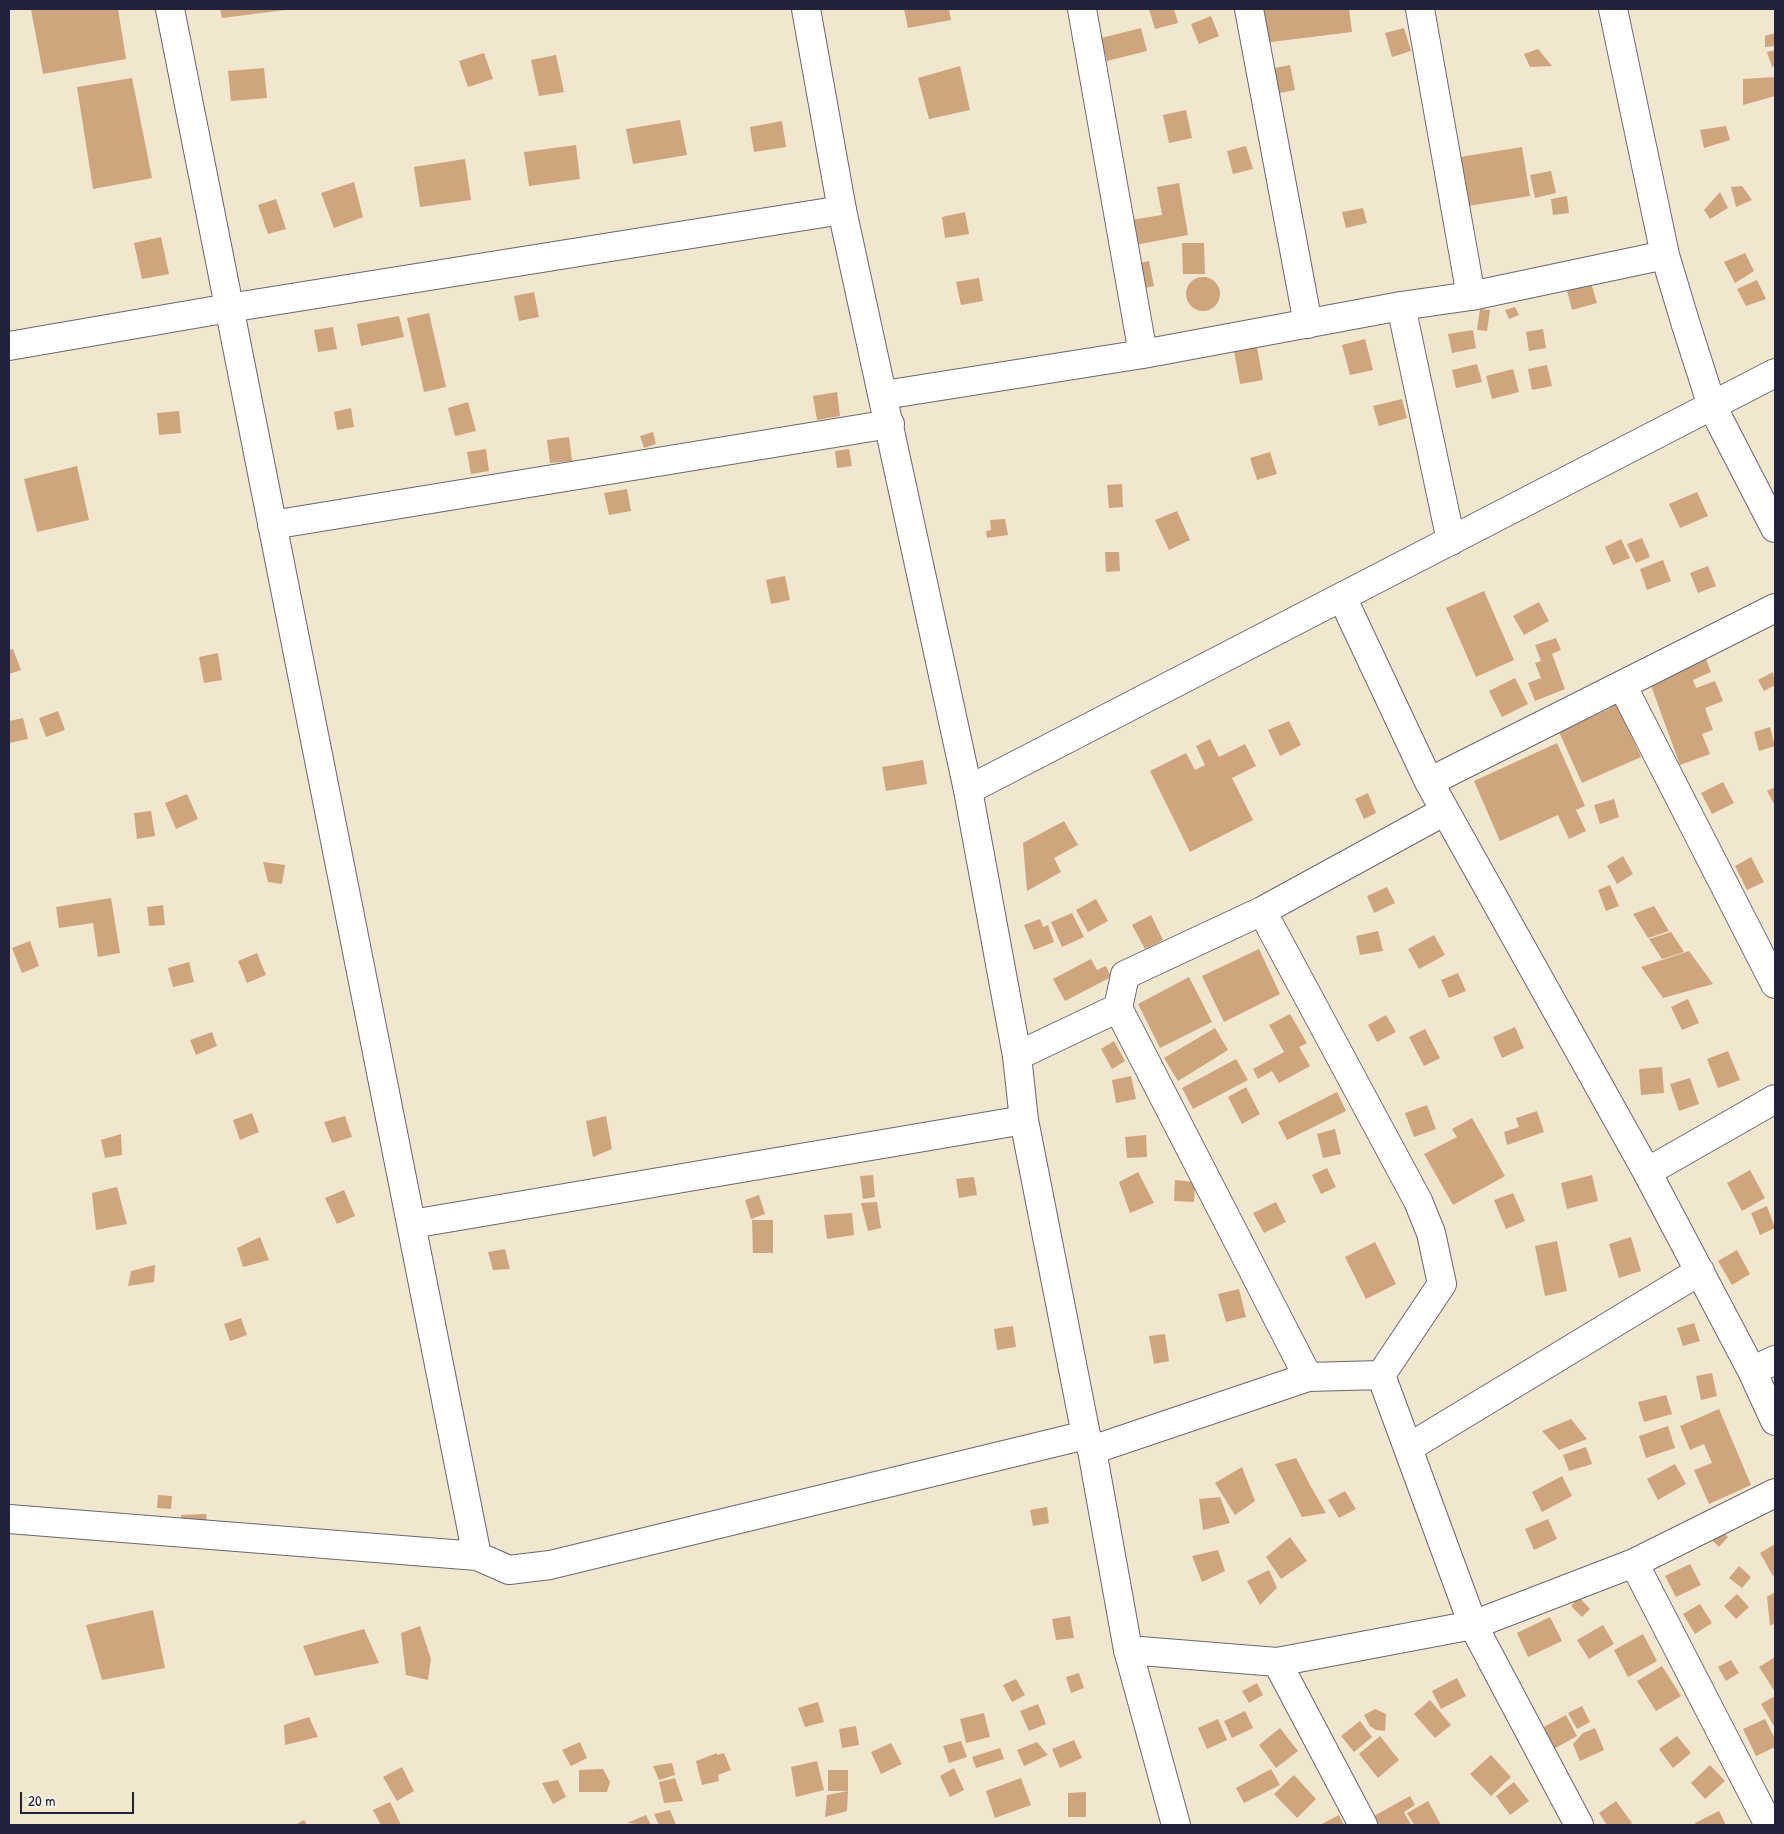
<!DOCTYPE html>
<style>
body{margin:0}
#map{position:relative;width:1784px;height:1834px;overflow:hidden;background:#f1e7cf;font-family:"Patrick Hand",sans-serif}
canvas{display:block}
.frame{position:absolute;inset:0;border:10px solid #22223b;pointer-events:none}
.scale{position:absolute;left:20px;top:1792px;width:114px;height:22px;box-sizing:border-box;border:2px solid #22223b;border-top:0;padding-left:6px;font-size:15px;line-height:18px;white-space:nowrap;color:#22223b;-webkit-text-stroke:4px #f7f3e8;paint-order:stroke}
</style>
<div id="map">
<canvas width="1784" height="1834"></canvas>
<div class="frame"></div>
<div class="scale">20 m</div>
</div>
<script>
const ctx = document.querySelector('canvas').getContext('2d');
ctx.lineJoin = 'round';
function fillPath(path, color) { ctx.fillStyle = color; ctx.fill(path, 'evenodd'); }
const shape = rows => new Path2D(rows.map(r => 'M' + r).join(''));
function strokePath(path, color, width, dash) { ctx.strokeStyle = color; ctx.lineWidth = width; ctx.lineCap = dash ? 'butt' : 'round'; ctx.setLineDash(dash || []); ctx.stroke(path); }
fillPath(shape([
 [31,9,118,9,126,59,43,74],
 [220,9,285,9,285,10,222,18],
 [904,9,949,9,951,20,908,28],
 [1149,9,1174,9,1178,23,1155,29],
 [1258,9,1349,9,1352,32,1263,43],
 [1211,16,1219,36,1199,44,1191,24],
 [1141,28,1147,51,1107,61,1101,38],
 [1404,28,1411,51,1392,57,1385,33],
 [1775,33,1775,46,1765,47,1765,36],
 [1538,49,1552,66,1530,67,1524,54],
 [1775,50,1775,66,1772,67,1767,52],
 [484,53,493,79,468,87,459,61],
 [556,55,564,92,539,96,531,60],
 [1290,65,1295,90,1275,94,1270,69],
 [960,66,970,110,929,119,918,78],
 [264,68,267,98,231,101,228,71],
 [1775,77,1775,96,1743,105,1743,79],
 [132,78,152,178,93,189,77,87],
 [1186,110,1192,138,1169,143,1163,115],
 [680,120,687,155,633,164,626,129],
 [782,121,786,147,754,152,750,127],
 [1726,126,1730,140,1704,148,1700,130],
 [576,145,580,179,529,186,524,152],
 [1246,146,1253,169,1233,174,1227,151],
 [1522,147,1530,196,1468,206,1460,157],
 [465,159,471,200,420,207,414,167],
 [1551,171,1556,193,1535,198,1530,175],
 [354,182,363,217,334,228,321,193],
 [1179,183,1188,235,1135,245,1131,220,1162,215,1157,187],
 [1742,186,1752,200,1736,207,1731,187],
 [1720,192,1728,208,1710,219,1704,210],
 [1567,196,1569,213,1553,215,1551,199],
 [276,199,286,229,268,234,258,205],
 [1363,208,1367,223,1346,228,1342,212],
 [965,212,969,234,945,238,942,217],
 [161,237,169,274,142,279,134,243],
 [1182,243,1204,243,1205,274,1183,274],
 [1745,253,1754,271,1735,283,1724,262],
 [1149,261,1154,286,1135,290,1130,265],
 [1589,276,1597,303,1572,310,1565,283],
 '1186 294a17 17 0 1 1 34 0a17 17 0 1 1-34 0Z',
 [979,278,983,301,961,305,956,282],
 [1757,280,1766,299,1746,306,1737,289],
 [534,292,539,317,519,321,514,296],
 [1515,307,1519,315,1509,319,1505,310],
 [1480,309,1490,310,1487,331,1477,330],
 [429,313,446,387,424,392,407,318],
 [399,316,404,337,361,346,357,324],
 [333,327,337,349,318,352,314,330],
 [1543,329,1546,348,1529,351,1526,332],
 [1473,330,1476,348,1452,353,1448,334],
 [1365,339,1373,370,1350,375,1342,345],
 [1257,347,1263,380,1240,384,1234,351],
 [1477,364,1482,382,1456,388,1452,370],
 [1547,365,1552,386,1532,390,1528,369],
 [1513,369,1519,392,1492,399,1486,376],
 [837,392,840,416,817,420,813,396],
 [1402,399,1407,418,1379,426,1373,406],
 [468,402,476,431,455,436,448,408],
 [351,408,354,427,337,430,334,412],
 [179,411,181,433,159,435,157,413],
 [653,432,656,444,644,448,640,436],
 [569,437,572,461,550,463,547,440],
 [486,449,489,471,471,474,467,452],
 [849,449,852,466,837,468,835,451],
 [1270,452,1277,474,1257,480,1250,458],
 [77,466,89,520,37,532,24,479],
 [1122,484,1123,507,1109,508,1107,485],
 [627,489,631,511,609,515,604,493],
 [1697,492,1708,516,1680,528,1669,504],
 [1177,511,1190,540,1169,550,1155,520],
 [1005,519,1008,535,987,538,986,531,991,530,990,520],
 [1642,538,1650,557,1636,563,1627,544],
 [1621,539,1630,558,1613,565,1605,547],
 [1105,552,1119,552,1120,571,1106,572],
 [1663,560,1671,581,1647,590,1640,569],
 [1708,566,1716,586,1698,593,1690,573],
 [785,576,790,600,771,604,766,580],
 [1484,591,1514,660,1476,677,1446,608],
 [1539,602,1549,621,1524,635,1513,616],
 [1556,638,1561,650,1552,654,1565,689,1535,701,1528,683,1541,678,1535,663,1541,661,1535,645],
 [13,649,21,670,9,674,9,650],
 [218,653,222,680,204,683,199,657],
 [1706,659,1711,672,1693,680,1696,688,1715,681,1723,701,1705,708,1713,730,1702,734,1710,754,1680,765,1649,680],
 [1773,672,1775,685,1764,691,1758,680],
 [1515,678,1528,704,1502,717,1489,691],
 [1612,695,1641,757,1582,783,1559,732,1611,708,1606,697],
 [58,711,65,730,46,737,39,718],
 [23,718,28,739,9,743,9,721],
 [1289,721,1301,745,1280,756,1268,730],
 [1770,727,1775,746,1759,751,1754,732],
 [1210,739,1219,757,1245,744,1256,766,1232,778,1253,820,1190,852,1150,771,1186,753,1195,770,1205,765,1196,746],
 [1557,743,1585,806,1576,810,1586,831,1569,839,1558,815,1500,841,1474,781],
 [923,760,927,784,886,791,882,767],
 [1723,782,1734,803,1712,814,1701,793],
 [1775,787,1775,806,1767,791],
 [1368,793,1376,813,1364,819,1355,799],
 [187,794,198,819,176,829,165,803],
 [1614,799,1619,817,1600,824,1594,805],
 [151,811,155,836,137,839,134,813],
 [1064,821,1078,845,1054,858,1061,872,1027,891,1023,843],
 [1623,856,1633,874,1617,884,1607,866],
 [1751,857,1764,882,1747,890,1735,866],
 [263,862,285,865,282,884,268,882],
 [1610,885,1619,906,1606,911,1598,890],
 [1387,887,1395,903,1374,913,1367,896],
 [111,898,120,953,98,957,93,923,59,928,56,907],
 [1096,899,1108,921,1088,932,1076,910],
 [163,905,165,925,149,926,147,907],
 [1654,906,1669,931,1648,938,1633,914],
 [1072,913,1084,937,1062,947,1051,922],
 [1151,915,1163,940,1145,949,1132,925],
 [1040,919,1043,927,1048,925,1054,942,1034,950,1024,925],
 [1378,931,1383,951,1360,955,1356,936],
 [1671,932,1684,952,1662,959,1649,939],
 [1434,935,1445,955,1419,969,1408,949],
 [30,941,39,966,22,973,12,948],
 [1259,949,1280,994,1224,1022,1202,976],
 [1689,951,1713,984,1663,998,1641,967],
 [257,953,266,975,247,983,238,961],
 [1091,959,1097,970,1106,966,1111,977,1065,1001,1053,979],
 [189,962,194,982,173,987,168,968],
 [1458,973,1466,991,1449,998,1441,980],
 [1189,977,1212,1022,1160,1048,1138,1004],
 [1688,999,1699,1023,1682,1030,1671,1007],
 [1290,1014,1307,1043,1299,1047,1310,1066,1279,1083,1272,1071,1258,1079,1253,1069,1284,1052,1269,1025],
 [1386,1015,1396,1032,1377,1042,1368,1025],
 [1515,1027,1524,1048,1502,1058,1493,1037],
 [1215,1028,1228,1050,1178,1081,1164,1058],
 [1425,1029,1440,1058,1424,1066,1409,1037],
 [212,1032,217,1046,196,1055,190,1040],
 [1114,1041,1125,1061,1112,1069,1101,1049],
 [1728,1051,1740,1080,1718,1088,1707,1059],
 [1236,1059,1248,1080,1193,1109,1182,1088],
 [1662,1067,1664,1093,1641,1095,1639,1069],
 [1131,1076,1136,1099,1116,1103,1112,1080],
 [1690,1078,1699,1104,1679,1111,1670,1084],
 [1246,1087,1260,1114,1242,1124,1228,1097],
 [1337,1092,1346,1111,1287,1140,1278,1122],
 [1427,1105,1436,1129,1414,1137,1405,1113],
 [1537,1111,1544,1132,1507,1145,1504,1132,1519,1127,1516,1118],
 [252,1113,259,1132,240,1140,233,1120],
 [345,1116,352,1137,332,1143,324,1122],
 [606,1116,612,1149,593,1157,586,1121],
 [1472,1118,1505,1176,1453,1205,1424,1154,1457,1137,1452,1129],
 [1335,1129,1341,1154,1323,1158,1317,1134],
 [121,1134,122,1155,105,1158,101,1140],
 [1146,1135,1147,1157,1127,1158,1125,1137],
 [1327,1168,1336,1187,1321,1194,1312,1175],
 [1750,1170,1765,1198,1742,1211,1727,1183],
 [1138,1172,1154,1203,1130,1213,1119,1182],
 [873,1175,875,1197,863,1199,860,1176],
 [1592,1175,1598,1201,1567,1209,1561,1183],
 [974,1177,977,1195,959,1198,956,1179],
 [1175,1180,1195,1182,1194,1202,1174,1201],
 [117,1187,127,1224,96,1230,92,1193],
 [344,1190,355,1216,337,1224,325,1198],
 [1513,1193,1525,1221,1506,1229,1494,1200],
 [759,1195,765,1214,751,1219,745,1200],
 [877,1202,881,1228,868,1231,861,1203],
 [1276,1202,1286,1222,1264,1233,1253,1213],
 [1767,1206,1775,1228,1760,1235,1751,1213],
 [852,1213,854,1235,827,1239,824,1215],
 [752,1220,773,1220,773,1253,753,1253],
 [260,1237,269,1260,243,1267,237,1248],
 [1631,1237,1641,1271,1619,1278,1609,1244],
 [1557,1241,1567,1291,1545,1296,1535,1246],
 [1375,1242,1396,1284,1366,1299,1345,1257],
 [505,1249,510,1269,493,1270,488,1252],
 [1737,1250,1750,1274,1732,1285,1718,1261],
 [155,1265,154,1282,128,1286,131,1271],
 [1239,1289,1246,1317,1226,1322,1218,1294],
 [241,1318,247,1335,230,1341,224,1324],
 [1694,1323,1700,1341,1683,1346,1677,1328],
 [1013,1326,1016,1347,997,1350,994,1329],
 [1165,1334,1169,1361,1154,1364,1149,1336],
 [1712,1373,1717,1396,1701,1400,1696,1376],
 [1666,1395,1672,1414,1644,1422,1638,1402],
 [1719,1409,1751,1485,1709,1504,1694,1470,1712,1463,1704,1444,1690,1450,1680,1426],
 [1571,1419,1587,1439,1559,1450,1542,1431],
 [1668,1426,1675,1448,1646,1458,1639,1436],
 [1586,1447,1592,1464,1569,1471,1563,1455],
 [1296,1458,1310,1485,1326,1513,1302,1517,1275,1464],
 [1675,1464,1686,1484,1658,1500,1647,1479],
 [1242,1467,1255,1501,1235,1515,1215,1483],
 [1562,1476,1572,1496,1542,1512,1532,1492],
 [1345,1491,1356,1509,1339,1518,1328,1500],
 [158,1495,172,1496,171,1509,157,1508],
 [1220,1497,1230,1523,1203,1530,1199,1499],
 [1047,1507,1049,1523,1033,1526,1030,1510],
 [206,1514,209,1540,182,1542,181,1515],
 [1548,1519,1557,1539,1534,1550,1525,1529],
 [1719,1528,1728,1537,1719,1547,1709,1537],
 [1290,1537,1307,1561,1281,1579,1266,1557],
 [1775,1544,1775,1574,1773,1576,1760,1553],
 [1218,1550,1225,1571,1202,1582,1192,1556],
 [1690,1564,1701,1585,1676,1597,1665,1576],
 [1739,1566,1751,1577,1742,1588,1729,1578],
 [1269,1570,1277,1588,1260,1605,1247,1581],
 [1775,1592,1775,1623,1770,1626,1767,1597],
 [1737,1594,1749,1607,1736,1619,1724,1606],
 [1579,1597,1590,1609,1582,1617,1571,1606],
 [1700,1604,1712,1623,1695,1634,1683,1614],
 [153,1610,165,1668,102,1680,86,1625],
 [1070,1616,1074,1638,1056,1640,1052,1619],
 [1550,1617,1562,1641,1528,1657,1517,1633],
 [1603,1625,1614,1644,1589,1659,1577,1640],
 [420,1626,431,1659,428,1680,406,1675,401,1633],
 [364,1629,379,1663,315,1676,303,1646],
 [1643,1634,1657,1661,1628,1677,1614,1650],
 [1775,1657,1775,1692,1759,1667],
 [1731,1660,1739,1673,1726,1681,1718,1667],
 [1662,1666,1681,1696,1656,1711,1637,1681],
 [1079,1673,1084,1688,1071,1693,1066,1677],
 [1457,1678,1466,1696,1441,1709,1432,1691],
 [1016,1679,1025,1695,1012,1702,1003,1685],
 [1257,1683,1263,1695,1249,1703,1242,1691],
 [1775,1696,1775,1728,1761,1704],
 [1430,1700,1451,1725,1435,1738,1414,1714],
 [818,1702,824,1722,805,1727,798,1708],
 [1038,1704,1046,1724,1029,1731,1020,1711],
 [1582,1706,1590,1722,1577,1729,1568,1713],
 [1375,1709,1386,1714,1385,1731,1376,1730,1370,1726,1364,1715],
 [1245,1711,1253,1728,1232,1738,1224,1721],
 [984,1713,990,1737,966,1743,960,1719],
 [1566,1715,1577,1736,1552,1750,1540,1729],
 [309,1717,318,1737,285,1745,284,1725],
 [1218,1719,1227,1740,1207,1749,1198,1728],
 [1765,1719,1775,1739,1775,1747,1756,1756,1743,1729],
 [1360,1721,1372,1737,1354,1752,1341,1736],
 [856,1726,859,1745,842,1748,839,1729],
 [1280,1728,1298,1751,1276,1768,1259,1745],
 [1595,1728,1604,1750,1580,1761,1573,1744,1583,1733],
 [1380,1736,1399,1760,1378,1778,1359,1754],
 [1677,1736,1691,1753,1673,1768,1659,1749],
 [1074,1740,1082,1758,1060,1768,1052,1749],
 [961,1741,967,1757,949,1763,943,1746],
 [580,1742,587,1758,571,1766,562,1750],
 [1037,1742,1048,1755,1024,1766,1017,1750],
 [891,1743,902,1764,881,1774,871,1752],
 [1000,1748,1004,1759,976,1768,972,1757],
 [717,1753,717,1755,724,1753,731,1770,718,1775,719,1781,702,1785,696,1761],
 [1491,1755,1511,1777,1491,1796,1470,1774],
 [817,1761,824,1790,796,1797,791,1767],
 [672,1763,675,1775,659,1780,653,1766],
 [1710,1765,1725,1781,1705,1799,1691,1783],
 [402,1767,414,1791,397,1801,383,1777],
 [954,1768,964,1790,950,1797,940,1776],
 [603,1769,610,1782,607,1792,579,1792,579,1770],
 [1271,1769,1280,1785,1244,1803,1236,1788],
 [828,1770,848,1770,848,1791,828,1791],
 [1294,1775,1316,1799,1297,1818,1274,1794],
 [675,1778,683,1801,664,1803,659,1782],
 [1021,1778,1031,1805,995,1818,986,1791],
 [558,1780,566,1797,553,1804,542,1783],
 [1514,1782,1529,1801,1510,1815,1496,1796],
 [848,1791,847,1811,825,1817,827,1795],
 [1086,1792,1086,1817,1068,1817,1068,1793],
 [1410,1796,1415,1805,1404,1812,1411,1825,1379,1825,1374,1816],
 [1428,1801,1441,1825,1414,1825,1407,1813],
 [1616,1801,1632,1823,1629,1825,1607,1825,1599,1813],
 [390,1802,401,1825,381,1825,373,1810],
 [670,1810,676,1825,659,1825,654,1814],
 [1719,1811,1726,1825,1696,1825,1695,1823],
 [646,1815,651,1825,627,1823],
 [1339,1815,1344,1825,1320,1825],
 [304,1820,307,1825,295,1825]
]), '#cea57d');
const minor = shape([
 [170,9,477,1556,509,1570,550,1565,1086,1435],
 [1082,9,1143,354],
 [1249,9,1308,324],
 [1420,9,1471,296],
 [1613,9,1665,255,1686,325,1712,406,1775,528],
 [1401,306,1451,541],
 [9,346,229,308,842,210],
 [884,395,1143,354,1401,306,1471,296,1665,255],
 [272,525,890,424],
 [1342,597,1429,782,1647,1172,1752,1371,1775,1421],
 [1622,685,1775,984],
 [1429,782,1775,608],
 [968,790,1775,373],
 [1262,911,1418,1201,1431,1233,1442,1284,1381,1375,1308,1377],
 [1017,1056,1118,1008],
 [1647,1172,1775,1099],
 [412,1224,1024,1120],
 [1752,1371,1775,1360],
 [1381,1375,1473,1625,1579,1825],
 [1408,1448,1700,1271],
 [1092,1450,1308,1377,1118,1008,1125,975,1262,911,1445,811],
 [9,1519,477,1556],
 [1128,1650,1277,1662,1473,1625,1634,1563],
 [1277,1662,1363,1825],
 [1769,1825,1634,1563,1775,1493]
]);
const tertiary = shape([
 [806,9,842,210,968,790,1017,1056,1024,1120,1086,1435,1092,1450,1128,1650,1176,1825]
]);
strokePath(minor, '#6a676f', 30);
strokePath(tertiary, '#6a676f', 30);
strokePath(minor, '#fff', 28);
strokePath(tertiary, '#fff', 28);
</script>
